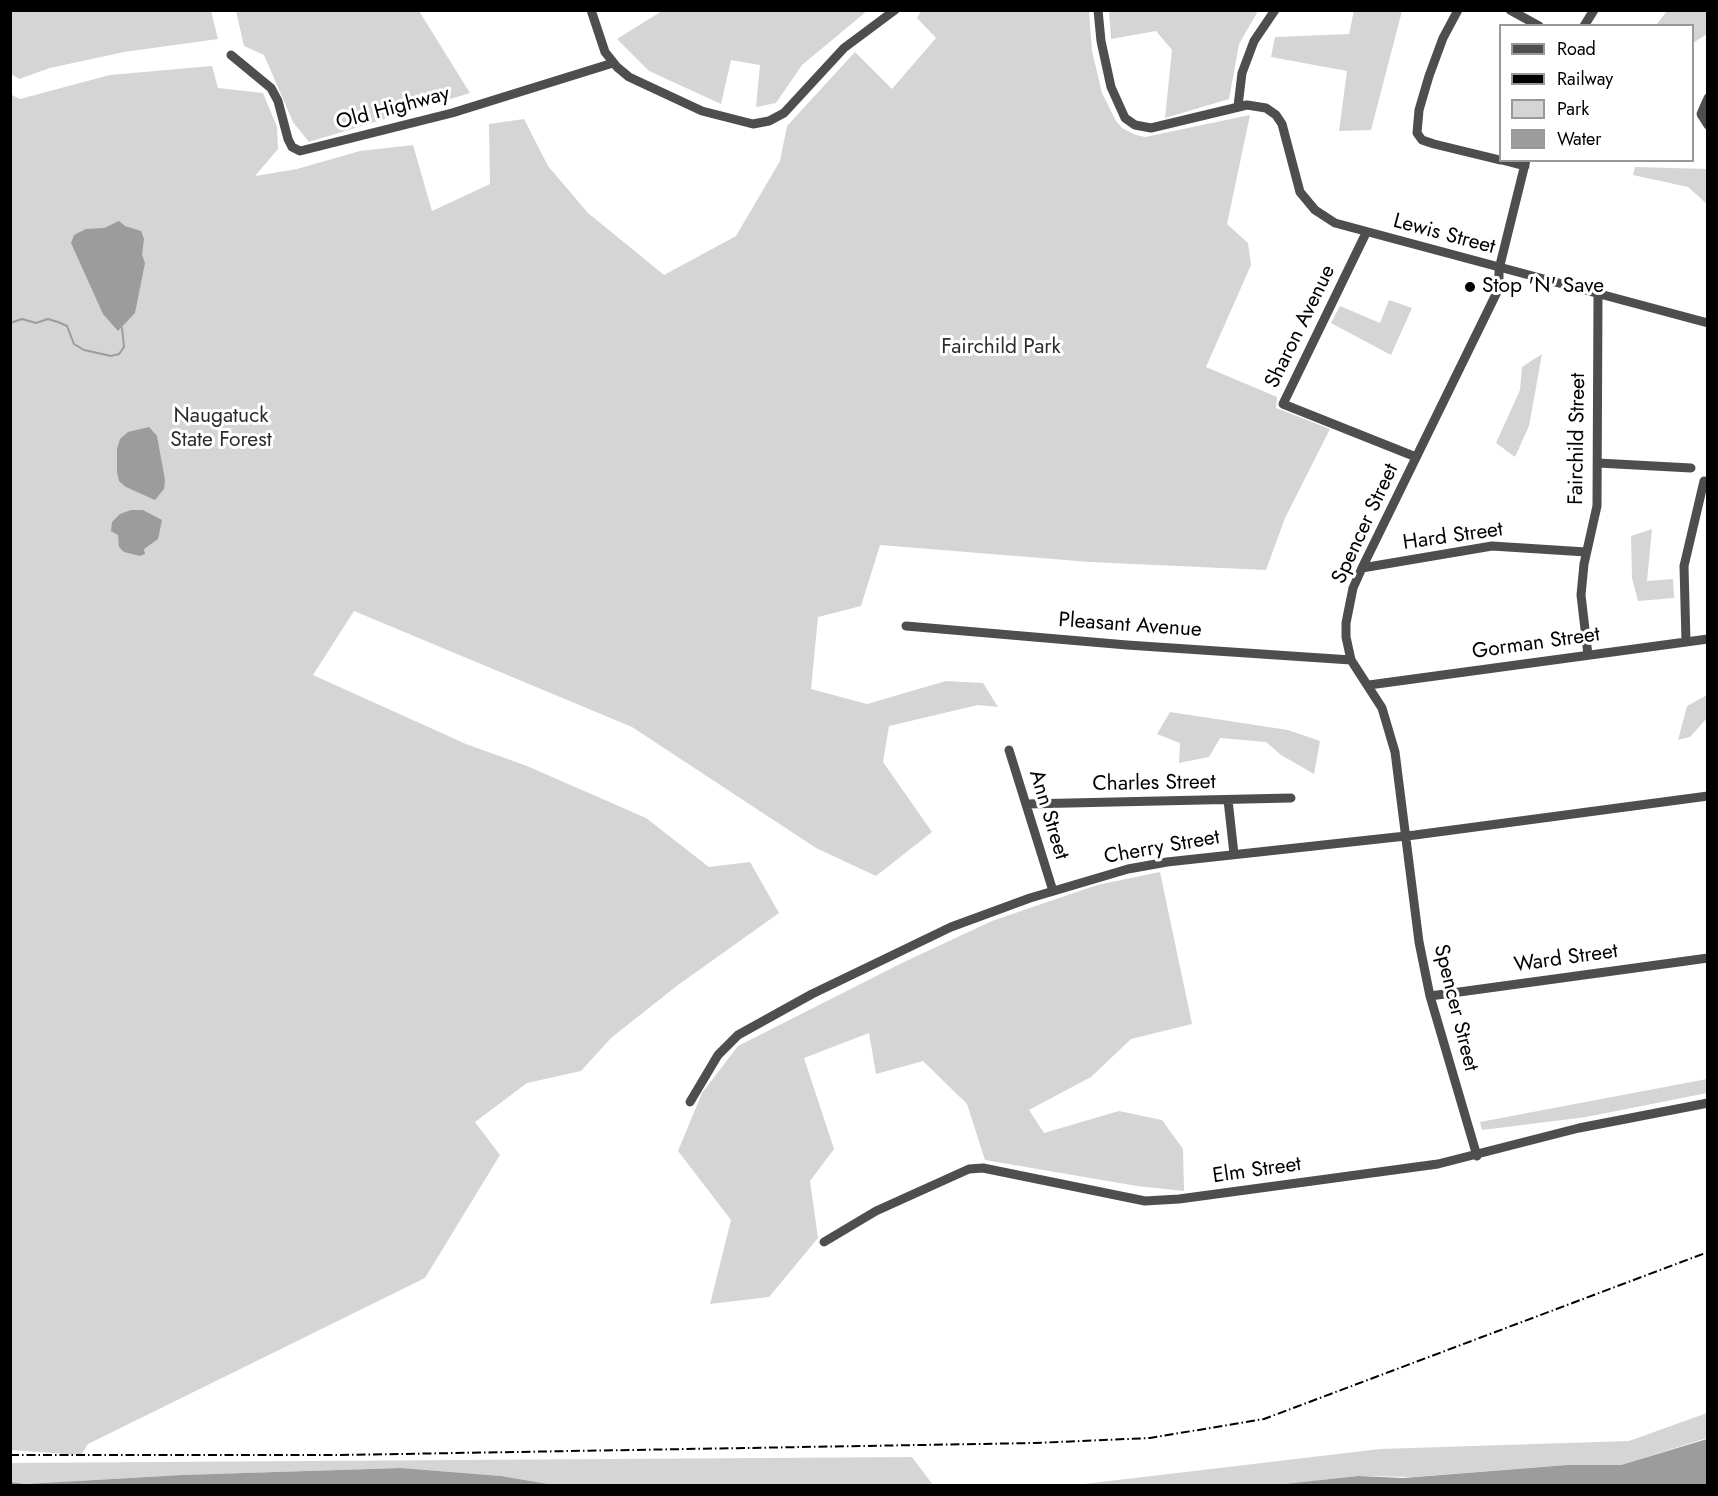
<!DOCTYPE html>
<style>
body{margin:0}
#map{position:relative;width:1718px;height:1496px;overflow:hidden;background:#fff;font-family:Jost,sans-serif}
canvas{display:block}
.frame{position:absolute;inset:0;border:12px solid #000;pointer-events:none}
.legend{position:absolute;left:1499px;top:24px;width:195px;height:138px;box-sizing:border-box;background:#fff;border:2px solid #999;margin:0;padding:8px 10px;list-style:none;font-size:18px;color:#000}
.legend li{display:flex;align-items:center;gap:12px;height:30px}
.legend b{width:30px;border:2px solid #999}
</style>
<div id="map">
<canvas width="1718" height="1496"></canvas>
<div class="frame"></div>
<ul class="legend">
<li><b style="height:8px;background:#4e4e4e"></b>Road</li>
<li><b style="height:8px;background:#000"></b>Railway</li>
<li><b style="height:16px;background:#d5d5d5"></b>Park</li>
<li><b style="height:16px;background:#9c9c9c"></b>Water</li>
</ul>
</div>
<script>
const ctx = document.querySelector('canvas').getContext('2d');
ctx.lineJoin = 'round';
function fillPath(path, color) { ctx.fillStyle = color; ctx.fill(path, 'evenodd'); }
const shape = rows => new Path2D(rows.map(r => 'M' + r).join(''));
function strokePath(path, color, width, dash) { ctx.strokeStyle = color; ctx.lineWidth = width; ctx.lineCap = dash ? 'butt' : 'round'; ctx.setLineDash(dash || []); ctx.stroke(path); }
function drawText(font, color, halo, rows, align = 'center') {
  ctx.font = font + ' Jost,sans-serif'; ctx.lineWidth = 6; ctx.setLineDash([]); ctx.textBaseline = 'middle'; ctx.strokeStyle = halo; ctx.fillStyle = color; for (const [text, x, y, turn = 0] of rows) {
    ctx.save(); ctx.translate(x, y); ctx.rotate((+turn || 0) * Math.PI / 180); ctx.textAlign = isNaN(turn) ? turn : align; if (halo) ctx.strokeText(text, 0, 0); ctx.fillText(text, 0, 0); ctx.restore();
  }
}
fillPath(shape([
 [11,10,211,11,218,39,124,52,50,68,19,79,11,74],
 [236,11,419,11,470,93,309,142,293,122,264,55,244,46],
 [662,11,662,10,867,11,802,65,776,103,756,107,760,65,731,60,721,104,649,71,617,39],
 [921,11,1089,11,1092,51,1102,93,1116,121,1122,128,1136,135,1145,137,1250,115,1227,224,1248,243,1251,265,1206,367,1277,397,1276,408,1330,429,1285,518,1266,570,1090,562,880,545,861,606,818,617,811,689,867,704,946,681,983,683,998,707,978,705,889,726,883,762,932,832,876,876,816,848,632,727,354,611,313,675,466,744,527,766,646,818,709,867,750,862,779,913,678,985,611,1038,581,1071,527,1083,475,1122,500,1155,425,1278,88,1444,81,1455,11,1450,10,94,20,99,110,75,212,66,218,88,263,93,277,127,278,149,255,176,297,169,360,151,413,145,432,211,490,184,489,124,524,119,548,166,588,213,664,275,736,236,780,161,787,126,855,52,892,89,936,38,917,18],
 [1109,11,1109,10,1258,11,1239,44,1229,99,1165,118,1172,50,1156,31,1111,39],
 [1354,11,1402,11,1371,130,1339,131,1347,71,1271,57,1275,37,1349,34],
 [1667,11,1707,11,1707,34,1693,43,1692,26,1656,25],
 [1635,167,1707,169,1707,204,1688,187,1633,175],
 [1389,300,1412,308,1391,355,1331,323,1340,306,1380,323],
 [1542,354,1529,426,1515,457,1496,443,1520,390,1522,367],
 [1652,529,1647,581,1673,579,1674,598,1638,601,1632,578,1631,536],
 [1707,695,1707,718,1690,737,1678,740,1687,706],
 [1170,712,1288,730,1320,741,1314,774,1281,755,1266,742,1220,738,1209,757,1179,763,1180,743,1157,734],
 [1160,872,1192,1024,1131,1039,1091,1077,1029,1110,1044,1133,1119,1111,1162,1120,1183,1149,1184,1191,1137,1186,985,1160,967,1104,923,1061,876,1074,869,1033,804,1058,834,1149,810,1181,818,1238,769,1297,710,1304,731,1220,678,1151,702,1093,738,1046,902,963,992,921,1097,885],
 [1707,1079,1707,1093,1586,1117,1482,1130,1480,1122],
 [1707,1413,1707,1438,1621,1465,1567,1465,1412,1477,1358,1476,1271,1486,1067,1486,1380,1449,1629,1441],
 [912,1457,933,1485,553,1486,501,1476,401,1468,182,1475,25,1484,11,1482,11,1463]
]), '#d5d5d5');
fillPath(shape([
 [119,221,125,226,141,231,144,239,142,255,145,263,135,313,118,331,103,314,71,243,74,235,86,229,104,228],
 [149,427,157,436,165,480,164,489,155,500,126,487,119,481,117,472,117,449,120,439,128,432],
 [131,510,143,510,162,520,158,539,144,549,145,554,140,556,124,552,119,547,118,535,111,531,112,522,120,514],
 [1707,1439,1707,1485,1276,1485,1358,1476,1403,1478,1567,1465,1621,1465],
 [401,1468,501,1476,553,1485,10,1485,11,1482,25,1484,182,1475]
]), '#9c9c9c');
strokePath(shape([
 [10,323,22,319,36,323,48,319,58,322,67,326,74,344,84,350,111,356,119,354,124,347,122,328]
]), '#9c9c9c', 2);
strokePath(shape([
 [591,10,605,52,617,67,629,77,702,111,753,124,769,121,784,113,844,48,895,10],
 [1098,10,1101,41,1111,87,1125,118,1135,125,1151,128,1247,105,1266,108,1276,115,1282,124,1300,192,1315,210,1335,223,1708,323],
 [1458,10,1443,38,1429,76,1419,110,1417,133,1422,140,1434,144,1500,160],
 [1510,10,1539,26],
 [1584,26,1594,10],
 [231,55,271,88,278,101,288,139,292,147,300,151,452,113,613,63],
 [1708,98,1701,114,1708,125],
 [1238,106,1242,73,1254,41,1275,10],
 [1502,160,1525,166],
 [1366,233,1283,404,1416,457],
 [1598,463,1691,468],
 [1362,568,1492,546,1586,552],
 [906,626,1127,645,1351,660],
 [1686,642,1684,566,1704,481],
 [1588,655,1581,595,1584,564,1597,506,1598,294],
 [1369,685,1708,639],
 [1009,750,1053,891],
 [1228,800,1234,854],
 [1026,804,1291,798],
 [1430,996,1708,958],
 [690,1102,718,1055,738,1035,812,994,951,927,1030,898,1128,869,1167,862,1415,835,1708,796],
 [1477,1156,1430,996,1419,942,1395,752,1382,708,1351,660,1346,637,1346,623,1353,588,1362,568,1499,288,1499,269,1526,160],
 [824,1242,876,1211,969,1169,983,1168,1145,1201,1179,1199,1438,1164,1579,1128,1708,1103]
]), '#4e4e4e', 9);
strokePath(shape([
 [10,1455,341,1455,1035,1443,1150,1438,1264,1419,1708,1252]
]), '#000', 2, [9, 3, 1.5, 3]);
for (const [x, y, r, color] of [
 [1470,287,6,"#000"]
]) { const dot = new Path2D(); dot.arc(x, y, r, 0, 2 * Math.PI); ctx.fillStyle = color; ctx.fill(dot); strokePath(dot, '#fff', 2); }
drawText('21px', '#000', '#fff', [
 ["Old Highway",393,109,-15],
 ["Lewis Street",1444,235,15],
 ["Sharon Avenue",1301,327,-64],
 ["Fairchild Street",1578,439,-89],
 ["Spencer Street",1366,524,-65],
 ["Hard Street",1453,537,-8],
 ["Pleasant Avenue",1130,626,4],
 ["Gorman Street",1536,644,-8],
 ["Charles Street",1154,784,-1],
 ["Ann Street",1048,815,73],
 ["Cherry Street",1162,848,-10],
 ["Ward Street",1566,959,-8],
 ["Spencer Street",1455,1008,76],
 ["Elm Street",1257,1171,-8]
]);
drawText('21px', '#000', '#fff', [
 ["Stop 'N' Save",1482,287]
], 'left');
drawText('21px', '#2c2c2c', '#fff', [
 ["Fairchild Park",1001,348],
 ["Naugatuck",221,417],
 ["State Forest",221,441]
]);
</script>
